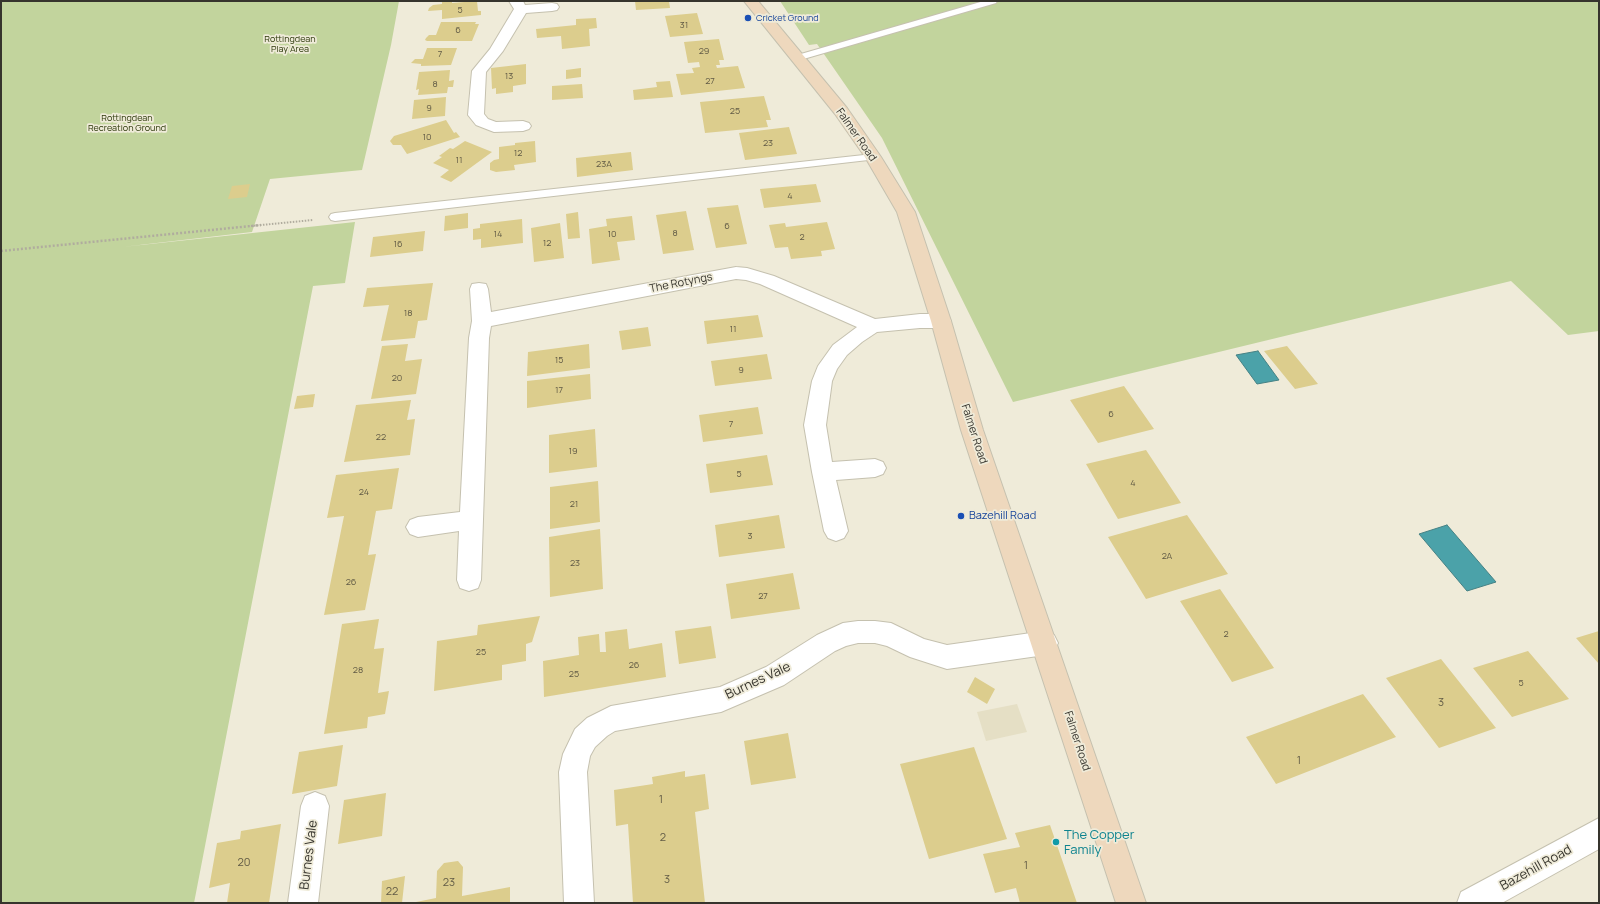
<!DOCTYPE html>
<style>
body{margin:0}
#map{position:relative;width:1600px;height:904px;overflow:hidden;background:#efebd9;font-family:Manrope,sans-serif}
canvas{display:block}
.frame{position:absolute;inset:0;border:2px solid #36342d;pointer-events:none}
</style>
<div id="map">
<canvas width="1600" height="904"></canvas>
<div class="frame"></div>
</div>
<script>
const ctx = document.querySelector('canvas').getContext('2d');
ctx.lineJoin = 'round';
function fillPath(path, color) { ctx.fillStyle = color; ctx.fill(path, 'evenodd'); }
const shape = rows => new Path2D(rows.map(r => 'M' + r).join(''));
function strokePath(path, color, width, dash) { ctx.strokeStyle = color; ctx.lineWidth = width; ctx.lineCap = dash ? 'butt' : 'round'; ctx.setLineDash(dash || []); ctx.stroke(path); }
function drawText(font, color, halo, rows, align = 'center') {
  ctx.font = font + ' Manrope,sans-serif'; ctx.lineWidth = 3.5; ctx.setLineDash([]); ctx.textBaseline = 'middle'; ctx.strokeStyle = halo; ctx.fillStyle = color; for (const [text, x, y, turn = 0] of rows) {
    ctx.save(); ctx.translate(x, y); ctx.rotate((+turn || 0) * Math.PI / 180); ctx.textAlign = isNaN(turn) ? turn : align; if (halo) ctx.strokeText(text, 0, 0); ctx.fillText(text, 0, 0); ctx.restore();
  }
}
fillPath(shape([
 [1017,704,1027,732,986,741,977,712]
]), '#e5dfc5');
fillPath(shape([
 [1,1,399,1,391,45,362,170,270,179,252,232,122,247,355,222,345,283,313,286,194,903,1,903],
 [780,1,1599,1,1599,331,1568,335,1511,281,1013,402,882,138,817,44,809,45]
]), '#c2d49d');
const water = shape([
 [1258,351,1279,380,1257,384,1236,355,1258,351],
 [1447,525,1496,582,1467,591,1419,534,1447,525]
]);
fillPath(water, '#4ba2a9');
strokePath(water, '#458184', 1);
fillPath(shape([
 [442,1,452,1,452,3,477,1,478,11,481,11,481,15,442,19,442,10,428,11,429,8,433,5,442,4],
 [635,1,669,1,670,8,636,10],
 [697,13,703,34,670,37,665,16],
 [596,18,597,28,589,29,590,46,562,49,561,36,537,38,536,29,576,25,576,19],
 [441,22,476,22,475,24,479,24,472,41,427,41,425,40,426,38,429,35,436,35],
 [719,39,724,60,719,60,720,65,716,65,717,68,738,66,745,88,681,95,676,74,694,73,692,68,700,67,699,62,688,63,684,42],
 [427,48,457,48,451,65,421,66,421,64,411,63,415,59,423,59],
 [526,64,526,84,513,86,513,92,496,94,496,88,492,89,491,68],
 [581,68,581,77,566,79,566,70],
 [450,70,449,81,454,80,453,87,448,87,447,93,418,95,419,89,416,90,419,72],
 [670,81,673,97,634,100,633,90,657,87,656,82],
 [582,84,583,98,552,100,552,86],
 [764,96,771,120,766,120,768,127,705,133,700,102],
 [446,97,445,116,412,119,414,100],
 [446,120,454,133,456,132,460,137,407,154,401,145,393,145,390,141,394,136],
 [789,127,797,154,745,160,739,133],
 [465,141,492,152,451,182,440,177,449,170,433,163,442,157,439,156,450,148,453,149],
 [535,141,536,162,514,165,515,170,496,172,490,170,490,163,494,160,499,159,499,147,515,145,515,143],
 [631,152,633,170,577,177,576,158],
 [250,184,247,197,228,199,232,186],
 [816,184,821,202,764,208,760,189],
 [738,205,747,244,716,248,707,208],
 [686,211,694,250,663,254,656,215],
 [578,212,580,238,568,239,566,214],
 [468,213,468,228,444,231,445,216],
 [632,216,635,240,617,242,620,260,592,264,589,229,607,226,606,219],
 [522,219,523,243,481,248,481,239,473,240,473,229,480,228,480,224],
 [827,222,835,249,821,251,822,256,791,259,788,247,775,248,769,225,785,223,786,227],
 [560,223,564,258,534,262,531,228],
 [425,231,423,251,370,257,373,237],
 [433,283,427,320,418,321,415,338,381,341,389,305,363,307,367,288],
 [758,315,763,337,707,344,704,321],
 [648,327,651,346,622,350,619,331],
 [408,344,405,361,422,359,416,394,371,399,382,346],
 [589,344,590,368,527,376,528,352],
 [1287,346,1318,384,1295,389,1264,351],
 [767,354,772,379,715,386,711,361],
 [590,374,591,399,527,408,527,381],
 [1124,386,1154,429,1098,443,1070,400],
 [315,394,313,407,294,409,297,396],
 [411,400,407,420,415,419,410,455,344,462,356,405],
 [758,407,763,434,703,442,699,415],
 [595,429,597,467,549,473,549,435],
 [1146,450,1181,503,1118,519,1086,464],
 [767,455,773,485,710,493,706,464],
 [399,468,392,509,376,511,368,555,376,554,365,610,324,615,344,516,327,518,336,475],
 [598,481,600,522,550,529,550,487],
 [779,515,785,548,719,557,715,525],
 [1187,515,1228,574,1146,599,1108,537],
 [600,529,603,589,550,597,549,537],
 [793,573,800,609,731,619,726,584],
 [1220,589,1274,668,1232,682,1180,601],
 [540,616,532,642,526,644,526,661,502,665,502,680,434,691,437,641,477,635,478,625],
 [379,619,374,649,384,648,378,693,389,691,385,714,368,717,367,728,324,734,342,624],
 [711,626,716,658,679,664,675,631],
 [627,629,629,649,662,643,666,677,544,697,543,661,579,655,578,637,599,634,600,652,606,652,605,632],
 [1599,631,1599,664,1576,638],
 [1528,651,1569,699,1512,717,1473,668],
 [1441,659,1496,728,1439,748,1386,678],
 [975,677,995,689,987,704,967,692],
 [1363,694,1396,737,1276,784,1246,737],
 [788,733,796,778,751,785,744,741],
 [343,745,337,786,292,794,299,752],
 [974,747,1007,839,929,859,900,764],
 [685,771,685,777,705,774,709,809,695,812,705,903,633,903,628,824,616,826,614,790,653,784,652,777],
 [386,793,382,836,338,844,344,800],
 [281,824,269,903,227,903,230,883,209,888,217,843,240,839,241,831],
 [1050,825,1077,903,1020,903,1016,888,995,893,983,854,1020,847,1015,833],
 [458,861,463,867,462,896,510,887,510,903,411,903,436,898,437,871,444,863],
 [405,876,402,903,381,903,382,881]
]), '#dccd8d');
const lane = shape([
 [984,1,997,1,996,3,800,60,797,61,792,58,794,56,984,1],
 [873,154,878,157,877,159,335,221,331,220,329,217,331,214,335,213,873,154]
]);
const street = shape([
 [509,1,523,1,525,5,552,3,557,4,559,7,557,10,552,11,526,13,503,51,486,72,484,114,488,119,496,122,523,121,529,123,531,126,529,129,523,131,494,132,476,125,468,115,472,71,490,49,514,9,509,1],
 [736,267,747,268,774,276,875,319,920,314,941,314,948,316,951,321,948,326,941,328,920,328,877,332,862,342,847,355,837,369,832,381,826,425,832,462,875,459,883,462,886,468,883,474,875,477,836,480,848,531,844,538,836,541,828,538,824,531,812,472,804,425,812,381,818,366,833,345,857,327,760,284,746,280,736,279,491,326,489,338,481,580,478,588,469,591,460,588,457,580,459,531,418,537,410,534,406,527,410,520,418,517,460,512,469,338,472,321,470,289,472,284,479,283,486,284,488,289,491,312,736,267],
 [858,621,875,621,891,623,924,639,947,645,1045,631,1054,635,1058,643,1054,651,1045,655,947,669,910,657,887,646,875,643,858,643,846,646,835,651,784,685,721,712,615,731,607,736,595,747,590,756,587,772,594,903,564,903,559,772,563,754,575,729,587,718,611,706,720,687,766,667,817,635,843,623,858,621],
 [315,792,325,796,329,806,318,903,288,903,301,806,305,796,315,792],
 [1599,818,1599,849,1502,903,1457,903,1461,892,1599,818]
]);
const secondary = shape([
 [744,1,758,1,847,108,881,157,915,212,951,321,983,430,1146,903,1116,903,961,430,931,321,897,212,865,157,835,114,744,1]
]);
strokePath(lane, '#c5c1af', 2);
strokePath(street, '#c5c1af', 2);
strokePath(secondary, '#c5c1af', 2);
strokePath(shape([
 [251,226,313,220]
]), '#b0ac9e', 2, [1.5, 1.5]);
strokePath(shape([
 [1,251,261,225]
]), '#b0ac9e', 2.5, [2, 2]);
fillPath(lane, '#fff');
fillPath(street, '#fff');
fillPath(secondary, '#eed8bd');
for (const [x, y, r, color] of [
 [748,18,4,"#1a4fb4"],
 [961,516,4,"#1a4fb4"],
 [1056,842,4,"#0f9aa8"]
]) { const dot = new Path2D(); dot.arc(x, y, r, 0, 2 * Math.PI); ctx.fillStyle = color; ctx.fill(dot); strokePath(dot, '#efebd9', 1.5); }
drawText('9px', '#605a45', null, [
 ["5",460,10],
 ["31",684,25],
 ["6",458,30],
 ["29",704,51],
 ["7",440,54],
 ["13",509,76],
 ["27",710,81],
 ["8",435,84],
 ["9",429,108],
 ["25",735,111],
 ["10",427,137],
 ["23",768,143],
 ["12",518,153],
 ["11",459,160],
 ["23A",604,164],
 ["4",790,196],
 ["6",727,226],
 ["8",675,233],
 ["14",498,234],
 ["10",612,234],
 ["2",802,237],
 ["12",547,243],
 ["16",398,244],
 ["18",408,313],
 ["11",733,329],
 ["15",559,360],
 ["9",741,370],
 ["20",397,378],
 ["17",559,390],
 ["6",1111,414],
 ["7",731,424],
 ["22",381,437],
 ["19",573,451],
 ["5",739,474],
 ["4",1133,483],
 ["24",364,492],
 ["21",574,504],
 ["3",750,536],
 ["2A",1167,556],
 ["23",575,563],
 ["26",351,582],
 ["27",763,596],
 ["2",1226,634],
 ["25",481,652],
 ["26",634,665],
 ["28",358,670],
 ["25",574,674],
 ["5",1521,683]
]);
drawText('9px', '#164399', '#efebd9', [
 ["Cricket Ground",756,18]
], 'left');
drawText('9px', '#2b3709', '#efebd9', [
 ["Rottingdean",290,39],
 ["Play Area",290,49],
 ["Rottingdean",127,118],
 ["Recreation Ground",127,128]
]);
drawText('11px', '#36342d', '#efebd9', [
 ["Falmer Road",856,135,55],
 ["The Rotyngs",681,283,-11],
 ["Falmer Road",974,434,72],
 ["Falmer Road",1077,741,72]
]);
drawText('11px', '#164399', '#efebd9', [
 ["Bazehill Road",969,516]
], 'left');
drawText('11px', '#605a45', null, [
 ["3",1441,703],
 ["1",1299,761],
 ["1",661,800],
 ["2",663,838],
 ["20",244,863],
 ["1",1026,866],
 ["3",667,880],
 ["23",449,883],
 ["22",392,892]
]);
drawText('13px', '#36342d', '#efebd9', [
 ["Burnes Vale",758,681,-25],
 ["Burnes Vale",309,855,-83],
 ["Bazehill Road",1536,868,-29]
]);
drawText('13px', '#0d838f', '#efebd9', [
 ["The Copper",1064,835],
 ["Family",1064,850]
], 'left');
</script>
